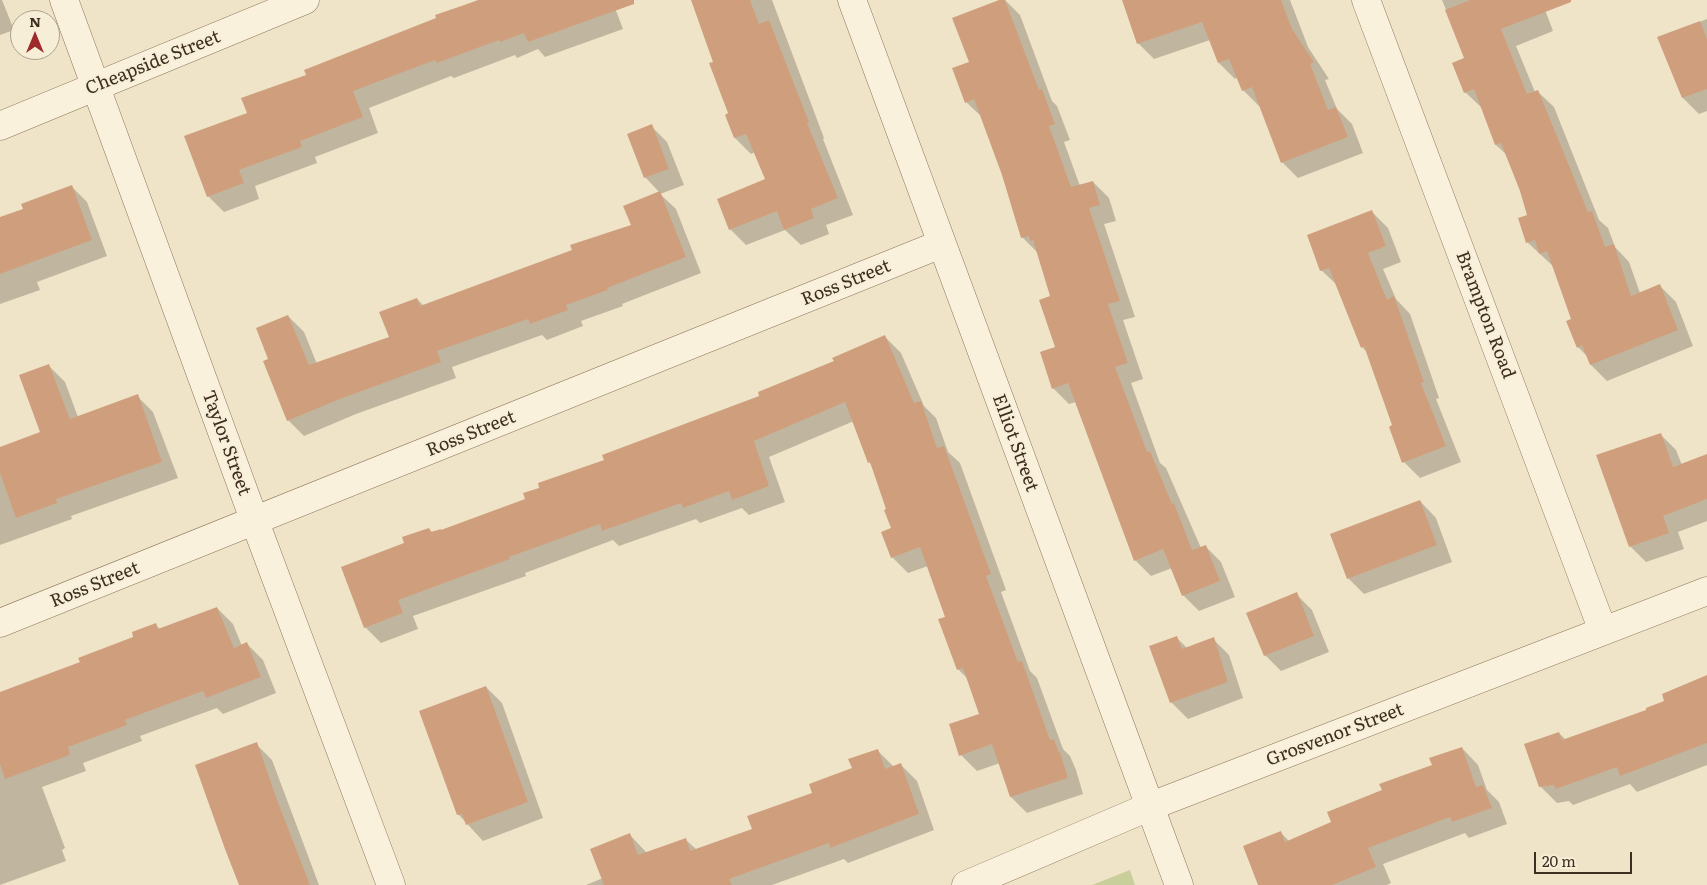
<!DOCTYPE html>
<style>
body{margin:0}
#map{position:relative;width:1707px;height:885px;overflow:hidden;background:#f0e4c8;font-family:Literata,serif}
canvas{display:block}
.north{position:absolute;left:10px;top:10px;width:50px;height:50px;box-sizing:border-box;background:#f7eed8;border:1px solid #ada18e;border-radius:50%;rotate:0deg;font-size:14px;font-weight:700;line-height:20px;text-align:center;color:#3d2e20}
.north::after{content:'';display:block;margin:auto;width:18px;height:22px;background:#9e2a2b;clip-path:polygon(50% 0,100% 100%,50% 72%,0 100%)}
.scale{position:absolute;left:1534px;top:852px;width:98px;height:22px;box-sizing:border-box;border:2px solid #3d2e20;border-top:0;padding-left:6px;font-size:15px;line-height:18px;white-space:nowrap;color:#3d2e20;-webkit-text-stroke:4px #f7eed8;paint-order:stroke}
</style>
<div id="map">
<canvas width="1707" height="885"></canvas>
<div class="north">N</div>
<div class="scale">20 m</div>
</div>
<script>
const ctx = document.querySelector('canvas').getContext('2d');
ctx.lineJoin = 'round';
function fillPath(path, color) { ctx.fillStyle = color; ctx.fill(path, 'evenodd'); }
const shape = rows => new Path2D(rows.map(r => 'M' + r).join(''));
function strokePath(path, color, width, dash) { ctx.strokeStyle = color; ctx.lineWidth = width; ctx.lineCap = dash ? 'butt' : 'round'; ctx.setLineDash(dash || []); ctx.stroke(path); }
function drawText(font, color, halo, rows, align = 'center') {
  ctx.font = font + ' Literata,serif'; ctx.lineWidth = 4; ctx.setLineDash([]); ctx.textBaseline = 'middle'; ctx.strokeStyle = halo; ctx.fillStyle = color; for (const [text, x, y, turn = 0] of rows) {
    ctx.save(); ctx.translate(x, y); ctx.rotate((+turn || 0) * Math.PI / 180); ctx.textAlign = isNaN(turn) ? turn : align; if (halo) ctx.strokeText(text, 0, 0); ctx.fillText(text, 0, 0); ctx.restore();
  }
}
fillPath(shape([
 [1130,870,1135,885,1092,885]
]), '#c9cf9b');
fillPath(shape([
 [0,0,2,0,14,30,0,35],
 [478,0,612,0,623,29,545,57,538,49,517,58,515,55,454,78,451,76,369,108,378,133,315,157,317,163,255,186,259,199,224,212,208,196,248,113,308,76,438,19,437,16],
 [692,0,772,0,824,138,823,139,853,215,826,225,829,234,801,245,785,230,746,245,730,229,767,180,755,152,751,154,735,138,726,115,729,114,715,62],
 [1002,0,1005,0,1020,15,1052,101,1057,106,1070,140,1064,142,1080,186,1093,182,1109,198,1116,221,1104,224,1135,317,1123,320,1143,379,1131,383,1160,463,1166,468,1201,548,1205,546,1221,562,1235,597,1199,611,1183,595,1172,568,1151,576,1135,560,1076,402,1069,404,1053,388,1056,348,1052,296,1038,253,1022,237,1004,175,983,118,966,102,971,62],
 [1123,0,1290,0,1308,47,1329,79,1325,80,1337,109,1352,124,1363,153,1298,178,1282,162,1261,106,1259,106,1243,90,1238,77,1235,79,1219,63,1210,40,1154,59,1138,43],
 [1442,0,1546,0,1542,2,1553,31,1516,46,1535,92,1537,91,1554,107,1599,220,1608,228,1615,247,1629,262,1640,293,1660,286,1676,302,1693,346,1607,381,1591,365,1588,357,1578,347,1573,320,1554,267,1527,242,1529,215,1521,191,1508,156,1496,145,1482,108,1465,92,1466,59],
 [1707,19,1707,111,1699,114,1683,98,1658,38],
 [651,126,667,142,684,185,660,194,676,209,701,273,622,304,623,306,581,321,583,326,547,340,542,335,452,367,456,378,356,414,304,436,288,420,270,360,288,316,304,332,317,364,390,338,417,299,424,306,574,251,633,226,660,193,645,177],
 [71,186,87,202,107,256,37,282,40,290,0,304,0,218,24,210],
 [1372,212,1388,228,1401,262,1383,269,1396,299,1410,314,1439,398,1436,399,1461,462,1420,478,1404,462,1393,426,1367,352,1362,347,1338,286,1321,270],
 [885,337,901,353,924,406,936,418,948,452,960,463,1006,590,1001,592,1030,671,1037,678,1063,749,1070,756,1076,770,1083,794,1027,813,1011,797,1000,763,977,771,961,755,980,715,968,679,958,669,946,617,928,566,908,573,892,557,892,529,888,510,872,465,869,462,854,421,769,457,785,502,749,515,742,508,700,523,696,519,619,546,613,540,525,573,526,576,413,616,418,629,381,643,365,627,406,543,429,529,433,533,527,500,541,488,761,397],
 [49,366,65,382,78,417,137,396,153,412,178,478,71,516,72,519,0,545,0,448,41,433],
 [1660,434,1676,450,1682,465,1707,455,1707,521,1678,532,1684,549,1646,562,1630,546],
 [1420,501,1436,518,1452,562,1364,594,1348,578],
 [1296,594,1312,610,1329,652,1281,671,1265,655],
 [217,608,233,624,242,646,247,644,263,660,276,693,223,714,217,708,140,736,142,741,83,763,86,771,42,787,65,848,62,850,66,861,0,885,0,708,81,663,135,637,155,624,161,630],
 [1177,638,1187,648,1213,639,1229,655,1243,698,1188,719,1172,703,1151,647],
 [1707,677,1707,765,1637,792,1630,784,1573,805,1569,801,1557,803,1540,786,1559,733,1566,740,1648,710],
 [486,687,502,703,543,818,483,841,458,814],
 [256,744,272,760,319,885,241,885],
 [1462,748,1478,765,1487,790,1499,802,1507,824,1469,838,1465,833,1383,864,1391,883,1387,885,1259,885,1281,833,1289,841,1333,823,1384,791,1434,766],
 [877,750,894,767,901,765,917,781,934,830,848,863,844,859,772,885,586,885,603,878,629,834,647,853,685,839,697,850,754,830,853,769]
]), '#0003');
fillPath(shape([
 [479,0,634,0,634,4,528,42,524,33,500,42,499,40,437,63,435,60,353,91,363,117,300,141,302,147,239,170,244,183,207,197,184,136,247,113,241,98,306,75,304,70,436,18,435,15],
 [691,0,750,0,759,24,769,20,809,122,807,123,838,198,811,209,814,218,784,230,777,211,729,230,717,199,765,179,746,134,734,138,725,115,728,113,709,63,713,62],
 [999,0,1005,0,1039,90,1042,89,1055,124,1049,126,1071,187,1093,181,1100,205,1089,208,1120,301,1108,304,1128,363,1115,367,1147,452,1150,451,1172,504,1174,503,1192,550,1206,545,1220,581,1182,596,1163,549,1134,561,1068,383,1052,389,1040,352,1055,347,1039,300,1050,296,1033,240,1030,241,1029,236,1021,238,1002,175,974,99,965,103,952,68,969,62,952,18],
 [1122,0,1281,0,1292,29,1314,62,1310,64,1328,110,1336,107,1348,137,1281,163,1252,87,1242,91,1229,59,1218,63,1202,22,1137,44],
 [1470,0,1571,0,1571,2,1501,29,1527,94,1538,90,1588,212,1592,211,1605,247,1614,244,1631,296,1660,284,1678,330,1590,365,1582,345,1577,348,1566,321,1571,319,1547,251,1539,254,1535,240,1526,243,1518,218,1527,215,1520,191,1501,143,1495,145,1474,89,1464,93,1452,63,1464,58,1445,10],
 [1700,21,1707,39,1707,89,1682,98,1657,37],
 [652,124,669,169,644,178,627,134],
 [72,185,92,240,0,274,0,217,23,209,21,204],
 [660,191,686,257,607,288,608,290,566,305,568,310,530,324,528,319,437,351,441,362,340,399,287,421,263,361,268,359,256,328,288,315,309,365,389,337,379,312,417,298,420,306,572,250,570,245,631,225,623,206],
 [1372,210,1386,246,1368,253,1387,300,1394,296,1424,382,1421,383,1446,446,1402,463,1389,427,1392,425,1364,346,1361,348,1329,268,1320,271,1307,235],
 [885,335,914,403,921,401,937,448,944,446,991,574,986,576,1018,662,1022,661,1050,740,1054,739,1059,753,1060,752,1068,778,1010,797,992,744,959,756,949,724,979,714,963,668,957,670,938,619,945,617,920,547,891,558,881,532,891,528,884,510,886,509,870,462,868,463,845,402,754,441,769,486,732,500,729,491,683,508,681,503,602,531,600,524,509,557,510,559,398,600,403,613,364,628,341,567,404,543,402,537,429,528,431,532,441,529,441,530,525,499,523,493,539,488,538,483,604,460,602,455,759,396,758,392,834,361,832,358],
 [49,364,70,419,138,394,162,462,56,499,57,503,16,518,0,473,0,447,40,432,19,375],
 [1661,433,1673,467,1707,454,1707,499,1663,516,1669,533,1629,547,1596,455],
 [1420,500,1437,545,1347,579,1330,534],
 [1297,592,1314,636,1264,656,1246,613],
 [217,607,234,648,247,642,261,677,206,698,203,691,125,720,127,725,68,747,70,755,5,779,0,764,0,692,80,662,78,658,133,637,132,632,156,623,158,629],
 [1177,636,1182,649,1214,637,1228,682,1170,703,1149,646],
 [1707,675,1707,743,1620,776,1617,767,1556,789,1554,785,1539,787,1524,744,1559,732,1562,740,1646,710,1646,708,1664,701,1662,694],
 [486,686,528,802,466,825,462,814,457,815,419,711],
 [257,742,277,800,310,885,239,885,225,849,195,765],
 [1462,747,1476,787,1483,785,1492,808,1452,822,1450,817,1368,848,1376,867,1332,885,1258,885,1243,846,1281,831,1285,842,1331,822,1327,812,1382,790,1379,784,1432,765,1429,758],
 [878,749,885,769,901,763,919,814,830,848,829,843,729,879,732,885,604,885,590,849,630,833,638,855,686,838,690,851,752,829,747,816,812,793,809,784,852,768,848,759]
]), '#cf9f7d');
const minor = shape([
 [64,0,255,522,391,885],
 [1366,0,1603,631],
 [0,623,941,244],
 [966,885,1151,806,1707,591]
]);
const tertiary = shape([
 [852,0,1179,885],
 [0,126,305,0]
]);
strokePath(minor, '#8d765c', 29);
strokePath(tertiary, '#8d765c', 29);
strokePath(minor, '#faf1dc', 28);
strokePath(tertiary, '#faf1dc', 28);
drawText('18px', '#3d2e20', '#f7eed8', [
 ["Cheapside Street",153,63,-22],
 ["Ross Street",846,283,-22],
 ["Brampton Road",1485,315,69],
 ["Ross Street",471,434,-22],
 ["Taylor Street",226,443,70],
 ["Elliot Street",1015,443,70],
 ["Ross Street",95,585,-22],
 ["Grosvenor Street",1335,735,-21]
]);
</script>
